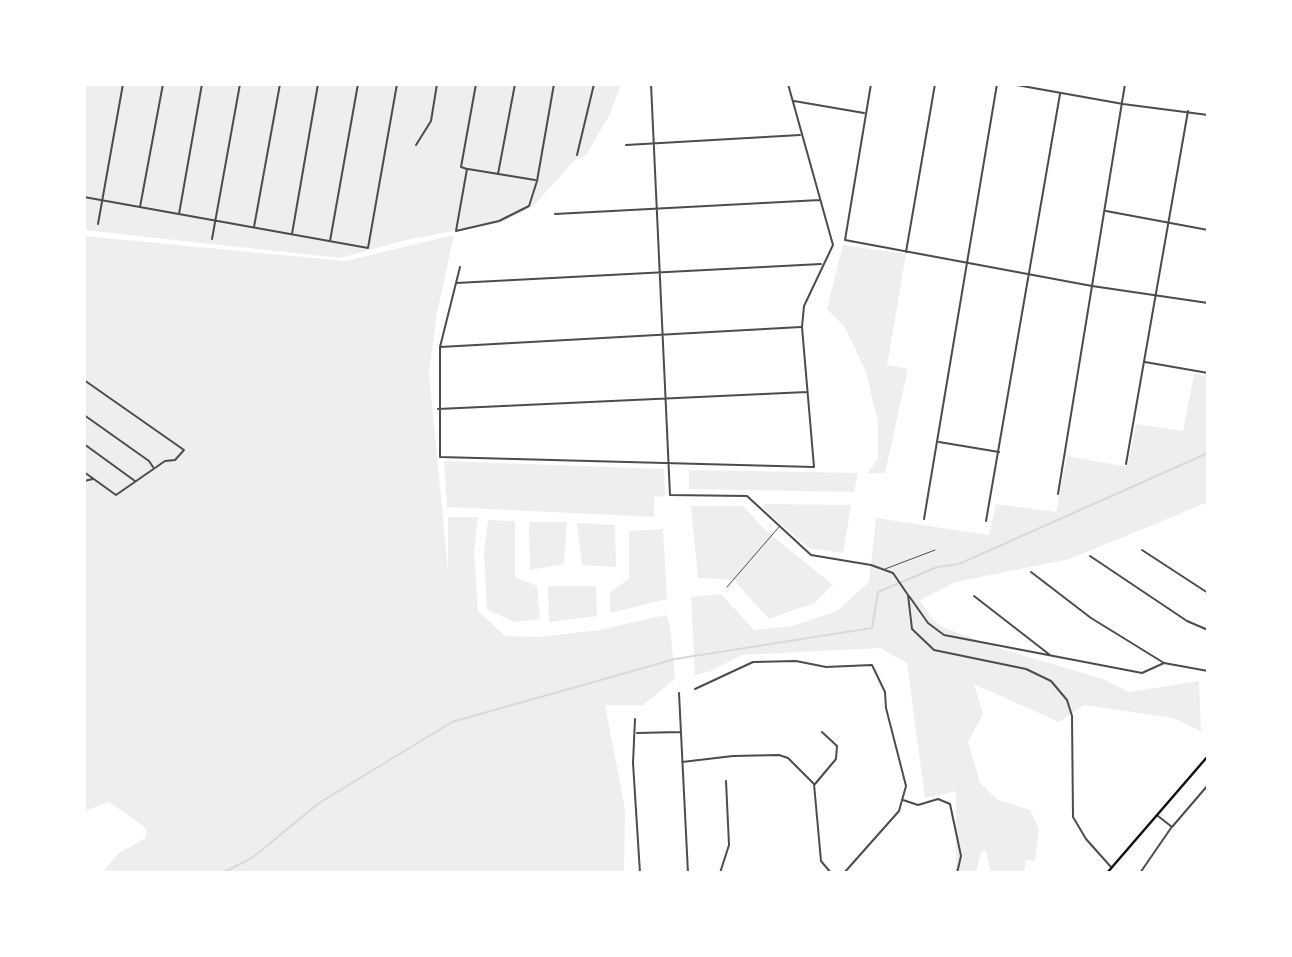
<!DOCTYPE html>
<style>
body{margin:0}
#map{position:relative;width:1292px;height:957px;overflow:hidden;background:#fff;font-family:"Roboto Condensed",sans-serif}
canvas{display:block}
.frame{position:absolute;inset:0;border:86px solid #fff;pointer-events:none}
</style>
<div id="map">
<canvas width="1292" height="957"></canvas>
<div class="frame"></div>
</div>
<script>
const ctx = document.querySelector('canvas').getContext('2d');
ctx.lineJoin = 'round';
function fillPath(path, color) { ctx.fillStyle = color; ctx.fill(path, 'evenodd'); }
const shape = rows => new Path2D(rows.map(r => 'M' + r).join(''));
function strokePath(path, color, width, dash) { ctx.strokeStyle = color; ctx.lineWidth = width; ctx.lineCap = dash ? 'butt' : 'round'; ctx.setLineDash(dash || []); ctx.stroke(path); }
fillPath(shape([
 [84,84,621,84,610,114,586,155,576,159,532,207,500,223,410,239,340,258,84,230],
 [454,235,437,313,429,373,448,571,448,517,478,517,474,551,478,611,505,636,541,637,599,630,666,615,670,626,675,679,643,705,605,705,625,810,624,871,102,873,119,853,146,838,146,828,109,802,87,810,84,825,84,236,345,261],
 [843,245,906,254,887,365,908,369,885,473,868,473,878,458,878,423,866,372,845,327,827,309],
 [1194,374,1208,376,1208,502,1070,559,956,582,920,600,931,618,942,627,1008,651,1103,679,1129,692,1199,681,1201,731,1173,718,1084,705,1059,722,974,684,983,714,968,742,980,783,998,800,1030,810,1039,829,1035,861,1026,860,1024,873,991,873,986,850,981,853,976,873,956,873,956,791,925,798,907,663,880,648,742,655,711,671,695,675,691,597,721,594,754,630,792,626,837,611,869,582,876,518,989,535,996,504,1056,512,1067,456,1127,467,1136,424,1183,431],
 [444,461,664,469,665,496,654,497,654,517,447,507],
 [689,470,806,472,858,473,854,492,689,489],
 [764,504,851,505,843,553,809,548,764,509],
 [691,506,743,506,765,530,833,585,814,603,769,619,734,580,698,578],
 [488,520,515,521,515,577,537,586,540,619,514,622,487,609,484,553],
 [529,522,567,522,564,564,530,570],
 [577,523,615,525,616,567,582,565],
 [663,529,667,599,610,613,610,592,629,579,629,531],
 [548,586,596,586,597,616,549,622]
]), '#eee');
strokePath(shape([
 [222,873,252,858,319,803,452,722,675,659,872,628,878,592,937,567,959,564,1208,453]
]), '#d9d9d9', 2);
strokePath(shape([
 [885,569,935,550],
 [727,587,779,527]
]), '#4c4c4c', 1);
strokePath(shape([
 [476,84,461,167,467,169,456,231,499,221,529,206,537,181,554,84],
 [651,84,670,495,747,496,811,555,871,565,893,573,908,595,912,629,934,650,1026,669,1051,681,1067,700,1072,716,1073,817,1086,839,1111,867],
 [871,84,845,240,1092,286,1208,303],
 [84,85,84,84],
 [794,101,864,113],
 [416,145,431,121,437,84],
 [626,145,800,135],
 [577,155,594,84],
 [468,169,535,180],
 [498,174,515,84],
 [84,197,368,248,397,84],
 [140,207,163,84],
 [1106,211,1208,230],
 [179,214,202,84],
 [555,214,820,200],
 [98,224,123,84],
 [254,227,280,84],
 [292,234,318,84],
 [212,239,240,84],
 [330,241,358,84],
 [906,252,935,84],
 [460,267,440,347,440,457,814,467,802,327,804,306,833,245,788,84],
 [456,283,821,264],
 [440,347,801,327],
 [1145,362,1208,373],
 [84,380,184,450,175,460,165,461,116,495,84,472],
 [438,409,807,392],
 [84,415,149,461,153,467],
 [939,442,999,452],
 [84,444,135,481],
 [1126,464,1188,111],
 [84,481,93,479],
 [1058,494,1125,84],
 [924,519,997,84],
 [986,521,1060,94],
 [1142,550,1208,593],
 [1090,556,1187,621,1208,630],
 [1031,572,1091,618,1164,663,1208,671],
 [909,596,928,623,944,635,1142,673,1164,663],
 [974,596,1050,655],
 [695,689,753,662,796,661,826,667,872,665,885,692,886,708,906,786,899,811,844,873],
 [679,693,688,873],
 [635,719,633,763,640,873],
 [637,733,680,732],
 [682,762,733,756,779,755,788,758,814,784,821,861,831,873],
 [815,784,836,759,837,746,822,732],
 [903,800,918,805,938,799,950,804,961,856,957,873],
 [1158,816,1172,827,1208,785],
 [720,873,729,845,726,781],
 [1140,873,1171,828]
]), '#4c4c4c', 2);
strokePath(shape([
 [1011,84,1123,104,1208,115]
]), '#4c4c4c', 2);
strokePath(shape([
 [1107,873,1208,756]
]), '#111', 2.5);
</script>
